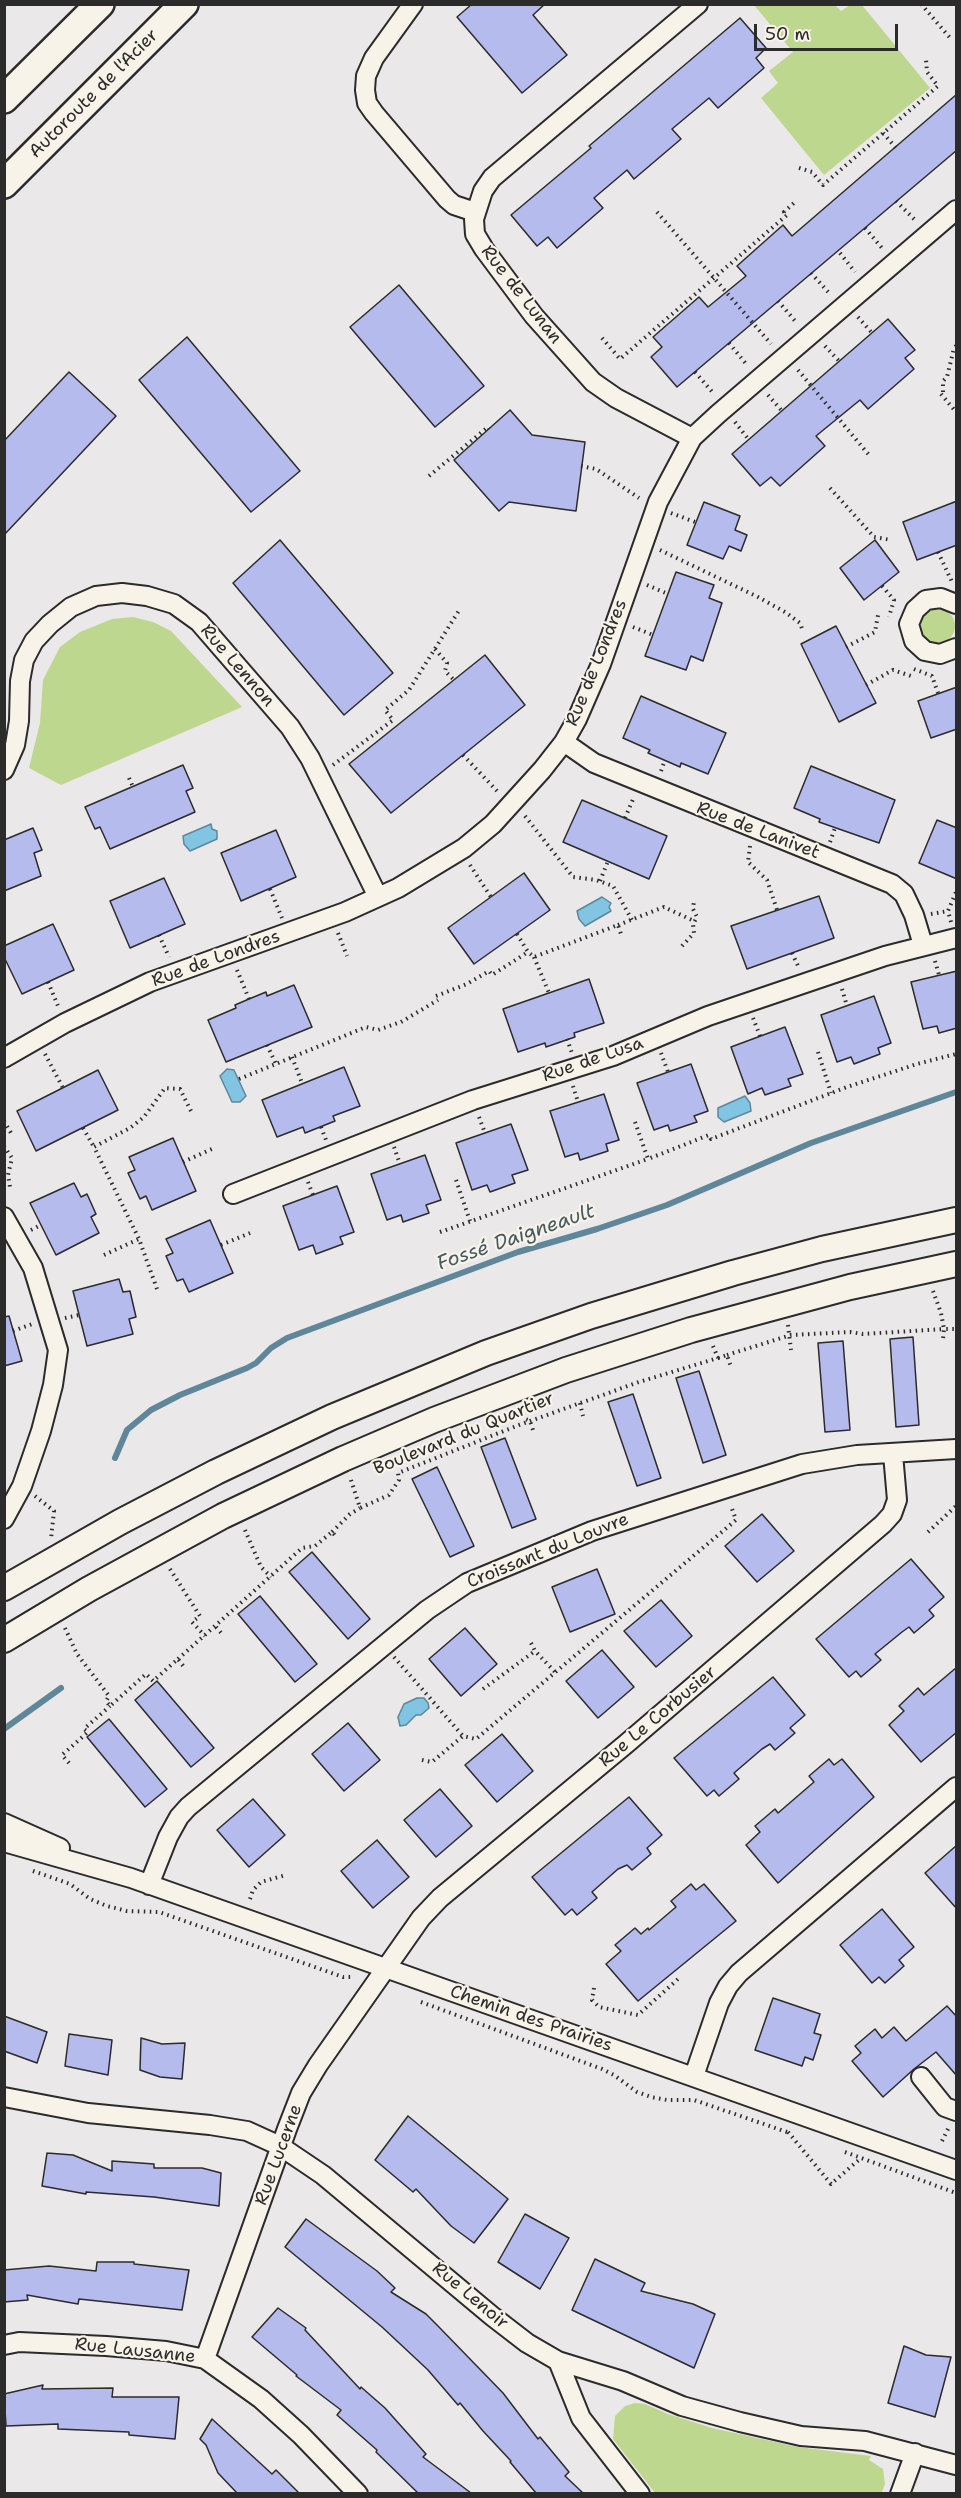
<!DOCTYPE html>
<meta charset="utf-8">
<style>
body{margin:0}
#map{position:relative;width:961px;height:2498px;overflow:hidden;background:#eae8e9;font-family:"Shantell Sans",sans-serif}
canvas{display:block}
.frame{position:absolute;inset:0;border:6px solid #2b2b2b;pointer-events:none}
.scale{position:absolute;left:754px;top:24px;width:144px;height:27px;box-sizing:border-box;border:3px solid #2b2b2b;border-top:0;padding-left:8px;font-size:18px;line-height:21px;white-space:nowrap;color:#2b2b2b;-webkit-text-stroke:4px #f7f3e8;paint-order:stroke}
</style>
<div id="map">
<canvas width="961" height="2498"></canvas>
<div class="frame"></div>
<div class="scale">50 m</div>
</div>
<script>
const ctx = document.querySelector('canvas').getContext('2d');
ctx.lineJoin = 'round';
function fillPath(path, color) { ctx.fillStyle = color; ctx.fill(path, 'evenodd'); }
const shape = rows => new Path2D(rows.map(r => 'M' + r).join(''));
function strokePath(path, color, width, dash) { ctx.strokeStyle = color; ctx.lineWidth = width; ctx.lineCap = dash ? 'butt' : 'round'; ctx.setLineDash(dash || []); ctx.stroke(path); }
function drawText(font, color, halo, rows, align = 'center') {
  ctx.font = font + ' "Shantell Sans",sans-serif'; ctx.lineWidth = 4.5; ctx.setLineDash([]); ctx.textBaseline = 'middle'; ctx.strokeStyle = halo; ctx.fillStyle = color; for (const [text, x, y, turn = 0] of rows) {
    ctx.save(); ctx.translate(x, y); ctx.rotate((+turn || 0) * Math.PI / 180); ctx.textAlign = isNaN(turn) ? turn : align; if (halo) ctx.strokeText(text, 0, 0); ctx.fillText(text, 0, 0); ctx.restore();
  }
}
fillPath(shape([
 [754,5,835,5,841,11,850,5,862,5,930,88,824,175,761,98,778,83,769,71,793,52],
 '921 626a17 17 0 1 1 34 0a17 17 0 1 1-34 0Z',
 [133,617,153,622,171,631,242,707,61,785,29,768,40,723,43,680,60,647,80,632,112,619],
 [635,2403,645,2404,668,2414,712,2428,798,2447,871,2456,869,2460,883,2469,885,2484,881,2494,655,2493,613,2439,615,2416,625,2406]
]), '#bdd78e');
const water = shape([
 [211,824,212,829,217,831,217,839,190,851,184,844,183,836,211,824],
 [602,897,611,903,609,907,611,911,585,926,579,919,577,911,602,897],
 [227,1069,234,1070,246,1096,240,1102,232,1102,220,1076,227,1069],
 [745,1096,750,1103,751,1111,724,1122,718,1117,718,1108,745,1096],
 [417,1698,424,1698,428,1703,429,1708,421,1715,416,1715,406,1725,400,1726,398,1717,404,1704,417,1698]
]);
fillPath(water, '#81c5e2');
strokePath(water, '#5f8799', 1.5);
strokePath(shape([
 [115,1458,127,1430,151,1410,180,1395,247,1368,256,1363,271,1348,287,1338,518,1252,597,1229,667,1205,811,1143,956,1092],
 [4,1729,61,1688]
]), '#5f8799', 6);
const building = shape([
 [472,4,545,4,533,15,567,55,522,93,457,17,472,4],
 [740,18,766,48,756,58,764,68,718,108,709,98,672,129,681,139,634,179,627,170,594,198,603,208,557,248,548,237,537,246,511,215,591,148,589,146,740,18],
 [957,94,957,150,677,387,651,357,662,347,653,337,699,297,708,307,746,276,737,266,783,225,792,236,957,94],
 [399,285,484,386,435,427,350,327,399,285],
 [888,319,915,350,905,358,914,369,868,409,860,400,816,436,825,446,780,486,771,477,760,486,732,454,888,319],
 [187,337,300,471,251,512,139,380,187,337],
 [69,372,116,416,4,535,4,441,69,372],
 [510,410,532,435,585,442,576,511,509,502,499,511,454,460,510,410],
 [957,501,957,545,917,560,903,522,957,501],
 [704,502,740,516,735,530,747,535,741,551,729,546,723,559,687,545,704,502],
 [280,540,393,673,344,715,233,583,280,540],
 [875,540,899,572,864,600,840,568,875,540],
 [676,572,714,585,709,598,722,603,703,661,691,656,686,670,645,656,676,572],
 [836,626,876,703,839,722,801,644,836,626],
 [485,655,525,705,391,813,349,764,485,655],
 [957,687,957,729,931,738,918,701,957,687],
 [641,696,726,733,708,774,681,763,680,767,648,753,650,750,623,738,641,696],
 [183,765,193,788,186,791,195,812,110,849,100,827,95,829,85,807,183,765],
 [811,766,895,800,879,843,819,822,820,819,794,808,811,766],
 [582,800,667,836,649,879,563,842,582,800],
 [937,820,957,828,957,879,919,863,937,820],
 [33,828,42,850,34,853,41,876,4,891,4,840,33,828],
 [276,830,296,877,241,901,221,853,276,830],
 [524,873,550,910,474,964,448,928,524,873],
 [164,878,185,924,130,948,110,901,164,878],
 [819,896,834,938,747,969,731,926,819,896],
 [53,924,74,970,22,994,4,957,4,946,53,924],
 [957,971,957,1028,939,1033,937,1026,923,1029,911,982,957,971],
 [589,979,604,1023,574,1033,575,1037,546,1047,545,1043,518,1052,503,1009,589,979],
 [294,985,312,1027,226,1062,208,1020,236,1008,235,1005,249,999,266,992,267,996,294,985],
 [874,996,891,1043,878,1048,880,1054,854,1064,851,1057,837,1062,821,1015,874,996],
 [785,1027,803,1074,788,1079,791,1086,765,1095,762,1088,748,1094,731,1047,785,1027],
 [691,1064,708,1111,694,1116,697,1122,670,1131,668,1125,654,1130,637,1083,691,1064],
 [344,1067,360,1106,333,1116,335,1121,305,1133,303,1127,277,1137,262,1100,344,1067],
 [98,1070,118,1110,36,1151,17,1111,98,1070],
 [604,1094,619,1140,606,1144,608,1151,580,1160,578,1153,565,1157,550,1111,604,1094],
 [511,1124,528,1170,512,1175,515,1183,490,1192,487,1185,472,1190,456,1143,511,1124],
 [173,1138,196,1191,152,1210,146,1196,140,1199,128,1173,135,1170,129,1157,173,1138],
 [425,1155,441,1200,426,1205,429,1213,403,1222,401,1215,387,1220,371,1174,425,1155],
 [74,1183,81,1197,87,1194,96,1214,91,1217,99,1233,56,1255,30,1203,74,1183],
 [337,1186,354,1232,340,1237,343,1244,316,1254,313,1245,299,1250,283,1206,337,1186],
 [210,1220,233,1273,189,1292,183,1279,177,1281,166,1256,173,1253,166,1239,210,1220],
 [119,1279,123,1292,130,1291,136,1317,129,1319,133,1334,87,1346,73,1291,119,1279],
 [9,1316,22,1361,4,1366,4,1317,9,1316],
 [913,1337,919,1425,896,1427,890,1339,913,1337],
 [843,1341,850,1430,825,1432,818,1343,843,1341],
 [699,1371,726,1455,703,1463,676,1378,699,1371],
 [633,1394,661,1478,637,1486,608,1402,633,1394],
 [505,1438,536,1519,512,1528,481,1447,505,1438],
 [437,1467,474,1546,450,1557,412,1479,437,1467],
 [762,1514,794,1551,757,1582,725,1546,762,1514],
 [312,1552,370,1619,348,1639,289,1572,312,1552],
 [911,1559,944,1597,929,1610,934,1616,914,1633,909,1627,902,1632,875,1654,881,1660,861,1677,856,1671,849,1677,816,1639,911,1559],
 [597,1569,615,1614,570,1632,552,1587,597,1569],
 [260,1596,317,1664,295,1682,238,1614,260,1596],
 [661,1600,692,1636,656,1667,624,1631,661,1600],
 [465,1628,497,1664,461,1696,429,1659,465,1628],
 [602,1650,634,1687,598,1718,566,1681,602,1650],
 [957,1667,957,1732,921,1762,889,1725,904,1711,899,1706,918,1688,924,1695,957,1667],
 [773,1677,805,1715,790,1728,795,1733,775,1750,770,1744,762,1749,734,1773,739,1779,719,1796,714,1790,707,1796,674,1758,773,1677],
 [157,1681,214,1748,191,1767,135,1700,157,1681],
 [109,1719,167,1789,145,1807,87,1737,109,1719],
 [348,1723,380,1760,344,1791,312,1754,348,1723],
 [502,1734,533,1771,497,1802,465,1765,502,1734],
 [829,1759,834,1765,842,1759,874,1797,778,1883,746,1845,760,1832,755,1826,775,1809,778,1813,814,1782,809,1776,829,1759],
 [440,1789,472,1826,436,1857,404,1820,440,1789],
 [629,1797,662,1835,647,1848,651,1854,632,1870,627,1865,618,1869,592,1892,597,1898,577,1915,572,1909,565,1915,532,1877,629,1797],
 [253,1799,285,1835,249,1867,217,1830,253,1799],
 [377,1840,409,1877,373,1908,341,1871,377,1840],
 [957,1845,957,1909,925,1873,957,1845],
 [691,1884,696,1890,704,1884,736,1921,638,2001,606,1964,621,1951,615,1945,635,1928,641,1934,648,1928,649,1930,676,1907,671,1901,691,1884],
 [882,1909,914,1947,899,1960,904,1966,885,1983,879,1977,872,1983,840,1945,882,1909],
 [773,1998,820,2014,814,2033,821,2035,813,2060,805,2057,802,2066,755,2050,773,1998],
 [947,2006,957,2017,957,2076,936,2052,914,2069,883,2097,852,2061,861,2053,855,2046,875,2029,882,2038,894,2027,906,2041,947,2006],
 [4,2016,47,2032,37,2063,4,2051,4,2016],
 [69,2034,112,2040,108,2075,65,2066,69,2034],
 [141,2038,162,2044,185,2043,182,2079,160,2077,140,2070,141,2038],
 [408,2116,508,2199,474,2243,451,2226,416,2189,413,2192,375,2160,408,2116],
 [47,2153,73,2155,112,2171,112,2161,154,2164,154,2168,202,2168,221,2173,219,2206,154,2197,86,2192,86,2194,42,2186,47,2153],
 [525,2214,569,2238,540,2289,498,2262,525,2214],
 [306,2219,377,2271,395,2288,391,2292,426,2314,437,2325,503,2393,538,2439,540,2437,569,2472,565,2476,583,2493,536,2493,510,2462,511,2461,483,2431,460,2403,458,2405,428,2370,382,2327,285,2247,306,2219],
 [595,2259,645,2283,641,2291,693,2304,715,2314,694,2368,572,2310,595,2259],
 [97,2262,134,2262,134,2264,189,2270,182,2310,79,2299,78,2304,27,2295,28,2300,4,2302,4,2270,49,2266,96,2271,97,2262],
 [278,2308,306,2328,305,2330,360,2389,361,2387,385,2408,426,2454,423,2457,471,2493,418,2493,376,2452,377,2450,337,2415,341,2410,296,2376,297,2375,252,2337,278,2308],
 [904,2346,926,2355,951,2357,935,2417,888,2403,904,2346],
 [43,2385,42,2389,113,2388,112,2397,179,2397,175,2439,129,2435,129,2432,58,2429,58,2424,6,2426,4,2394,43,2385],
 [212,2419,272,2474,276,2470,299,2493,237,2493,218,2473,206,2445,200,2439,212,2419]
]);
fillPath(building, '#b5bbec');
strokePath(building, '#2b2b2b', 1.5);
const minor = shape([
 [413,4,374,58,366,76,365,90,367,103,374,113,447,199,454,205,475,212],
 [692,438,616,398,593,382,534,316,484,249,475,234,474,219,483,191,492,178,698,4],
 [956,604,941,598,926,600,915,610,909,624,914,641,925,651,940,654,956,648],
 [564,742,594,763,892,884,904,894,914,915,923,945],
 [4,770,15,745,19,721,20,681,24,660,34,641,50,624,71,607,96,596,122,593,147,596,174,604,199,622,290,727,310,758,378,897],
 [4,1058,65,1023,150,982,345,912,398,888,464,848,493,824,542,770,564,742,577,719,601,664,658,502,692,438,718,414,956,210],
 [233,1194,473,1100,613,1056,708,1016,885,956,956,938],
 [4,1217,33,1268,58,1350,53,1385,41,1431,22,1486,4,1519],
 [4,1823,60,1848],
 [4,1842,131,1878,956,2170],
 [149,1885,168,1837,179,1817,188,1807,427,1610,467,1583,592,1531,802,1464,857,1455,956,1449],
 [694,2076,719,2003,728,1986,739,1973,956,1787],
 [921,2077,945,2107,956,2111],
 [4,2097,88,2113,210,2125,247,2131,280,2146,323,2175,492,2316,527,2343,558,2361,623,2381,682,2406,740,2422,801,2436,865,2441,956,2465],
 [4,2345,19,2342,106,2346,166,2351,205,2359,261,2399,301,2435,358,2494],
 [205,2359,287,2129,301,2093,318,2065,421,1918,440,1898,626,1744,883,1524,892,1514,897,1500,893,1454],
 [558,2361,581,2418,640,2494],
 [900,2494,915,2453]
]);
const major = shape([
 [4,1588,120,1522,216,1472,332,1417,486,1353,591,1316,733,1273,822,1249,956,1220],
 [4,1640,89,1589,223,1516,343,1459,434,1420,566,1370,691,1330,850,1287,956,1264]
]);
const highway = shape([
 [4,99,100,4],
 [4,184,184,4]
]);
strokePath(minor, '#2b2b2b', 22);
strokePath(major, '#2b2b2b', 28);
strokePath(highway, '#2b2b2b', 32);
strokePath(shape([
 [921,4,951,39],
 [883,133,897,149],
 [799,168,812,172,823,185,938,86,927,72,926,60],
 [896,201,915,220],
 [657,212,771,344],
 [865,228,882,248],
 [840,253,855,272],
 [811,273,830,294],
 [778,301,796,322],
 [858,317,872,333],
 [602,338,620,359,787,215,784,212,796,201],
 [729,343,747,365],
 [825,346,839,361],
 [798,370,869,455],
 [695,372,714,394],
 [943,392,943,381,947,377,954,348,956,346],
 [941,394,956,412],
 [768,395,782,411],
 [735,422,749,440],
 [581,466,596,469,639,498],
 [429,476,488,427,489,429],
 [830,488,874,537,891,540],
 [671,513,695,522],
 [660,550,758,597,785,612,800,623,803,631],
 [938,552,953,584],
 [647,585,668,594],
 [882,586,894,600,889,617],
 [633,627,653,635],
 [846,647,875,632,878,615],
 [435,649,447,663,445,671,454,680],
 [914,669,932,676,938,693],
 [866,685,893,670,911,676],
 [463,755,498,792],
 [333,765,393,720,385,710,409,690,460,609],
 [661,771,665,760],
 [129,778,133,787],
 [525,816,573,877,596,880,613,886,632,920],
 [625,818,634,797],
 [830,842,835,828],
 [750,846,748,862,767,880,777,910],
 [470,865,491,897],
 [600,881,608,861],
 [270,889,282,918],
 [931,914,948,911],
 [951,922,948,911,956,892],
 [618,925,664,907,694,921],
 [338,933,347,956],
 [517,934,528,952,534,957,618,925,622,937],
 [159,935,169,957],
 [682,946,694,933,693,924,697,917,693,909,694,901],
 [792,953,799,968],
 [534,957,549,993],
 [935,961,939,975],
 [237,970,249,999],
 [48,982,58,1006],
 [842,989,847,1006],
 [436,996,467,984,489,971,492,975,528,952],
 [753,1018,760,1036],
 [567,1039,572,1053],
 [267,1045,276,1064],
 [818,1052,831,1093],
 [661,1053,668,1072],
 [45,1054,63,1088],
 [292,1057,302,1083],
 [239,1079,366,1027,378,1030,401,1022,438,1000],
 [573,1086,578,1102],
 [479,1117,485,1133],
 [4,1121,11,1133],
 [635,1122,648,1159,709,1135,711,1139,847,1087,917,1064,956,1054],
 [321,1127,326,1140],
 [83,1128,94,1147],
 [4,1146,12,1158,8,1175,10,1187],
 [394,1147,400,1164],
 [183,1162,214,1148],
 [456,1180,470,1221],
 [308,1182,313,1195],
 [31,1230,41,1225],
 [440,1232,648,1159],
 [221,1245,250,1233],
 [104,1255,139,1239],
 [157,1289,139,1239,94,1147,130,1128,144,1117,165,1088,180,1089,191,1111],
 [933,1291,941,1313,944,1329,956,1329],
 [65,1318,79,1315],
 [788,1325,791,1350],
 [13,1331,32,1324],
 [727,1355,791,1335,850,1332,863,1334,944,1329,943,1339],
 [718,1358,727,1355,731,1367],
 [580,1403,583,1416],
 [520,1410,523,1418,530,1421,534,1433],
 [351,1480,360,1508,389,1495,399,1480,398,1473,519,1425,639,1382,718,1358,713,1346],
 [35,1496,54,1511,51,1539],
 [245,1530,261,1567,271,1577],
 [332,1532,350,1514,360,1508],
 [928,1532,956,1506],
 [170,1569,200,1616,192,1622,205,1636],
 [216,1627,223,1635],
 [65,1628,77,1654,109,1696,106,1701,110,1706,146,1674,153,1681,178,1659,184,1667],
 [531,1643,535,1651,555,1672],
 [394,1657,463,1736],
 [178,1659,302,1548,315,1546,332,1532,337,1538],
 [483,1689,535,1651],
 [422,1760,432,1762,463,1736,476,1739,736,1520,731,1506],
 [69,1763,62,1755,88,1732,84,1729,110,1706],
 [33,1871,70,1884,90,1899,107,1906,127,1911,159,1912,343,1977,352,1977],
 [250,1899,253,1890,261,1882,286,1875],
 [594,1988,592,2000,599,2007,638,2015,678,1979],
 [421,2002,602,2069,614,2075,637,2092,651,2097,667,2100,694,2100,787,2132],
 [788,2132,831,2184,861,2158],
 [942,2141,949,2127],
 [845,2152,956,2193]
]), '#2b2b2b', 4, [1.5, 4.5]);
strokePath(minor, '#f7f3e8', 18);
strokePath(major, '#f7f3e8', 24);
strokePath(highway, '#f7f3e8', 27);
drawText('18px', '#2b2b2b', '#f7f3e8', [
 ["Autoroute de l'Acier",94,94,-45],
 ["Rue de Lunan",521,295,52],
 ["Rue de Londres",597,663,-68],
 ["Rue Lennon",237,666,49],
 ["Rue de Lanivet",758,831,21],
 ["Rue de Londres",216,959,-20],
 ["Rue de Lusa",593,1060,-19],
 ["Boulevard du Quartier",464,1434,-22],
 ["Croissant du Louvre",548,1551,-22],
 ["Rue Le Corbusier",658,1717,-40],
 ["Chemin des Prairies",531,2019,19],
 ["Rue Lucerne",279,2155,-70],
 ["Rue Lenoir",470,2296,40],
 ["Rue Lausanne",135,2351,6]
]);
drawText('italic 20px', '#455962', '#f7f3e8', [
 ["Fossé Daigneault",516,1238,-19]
]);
</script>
